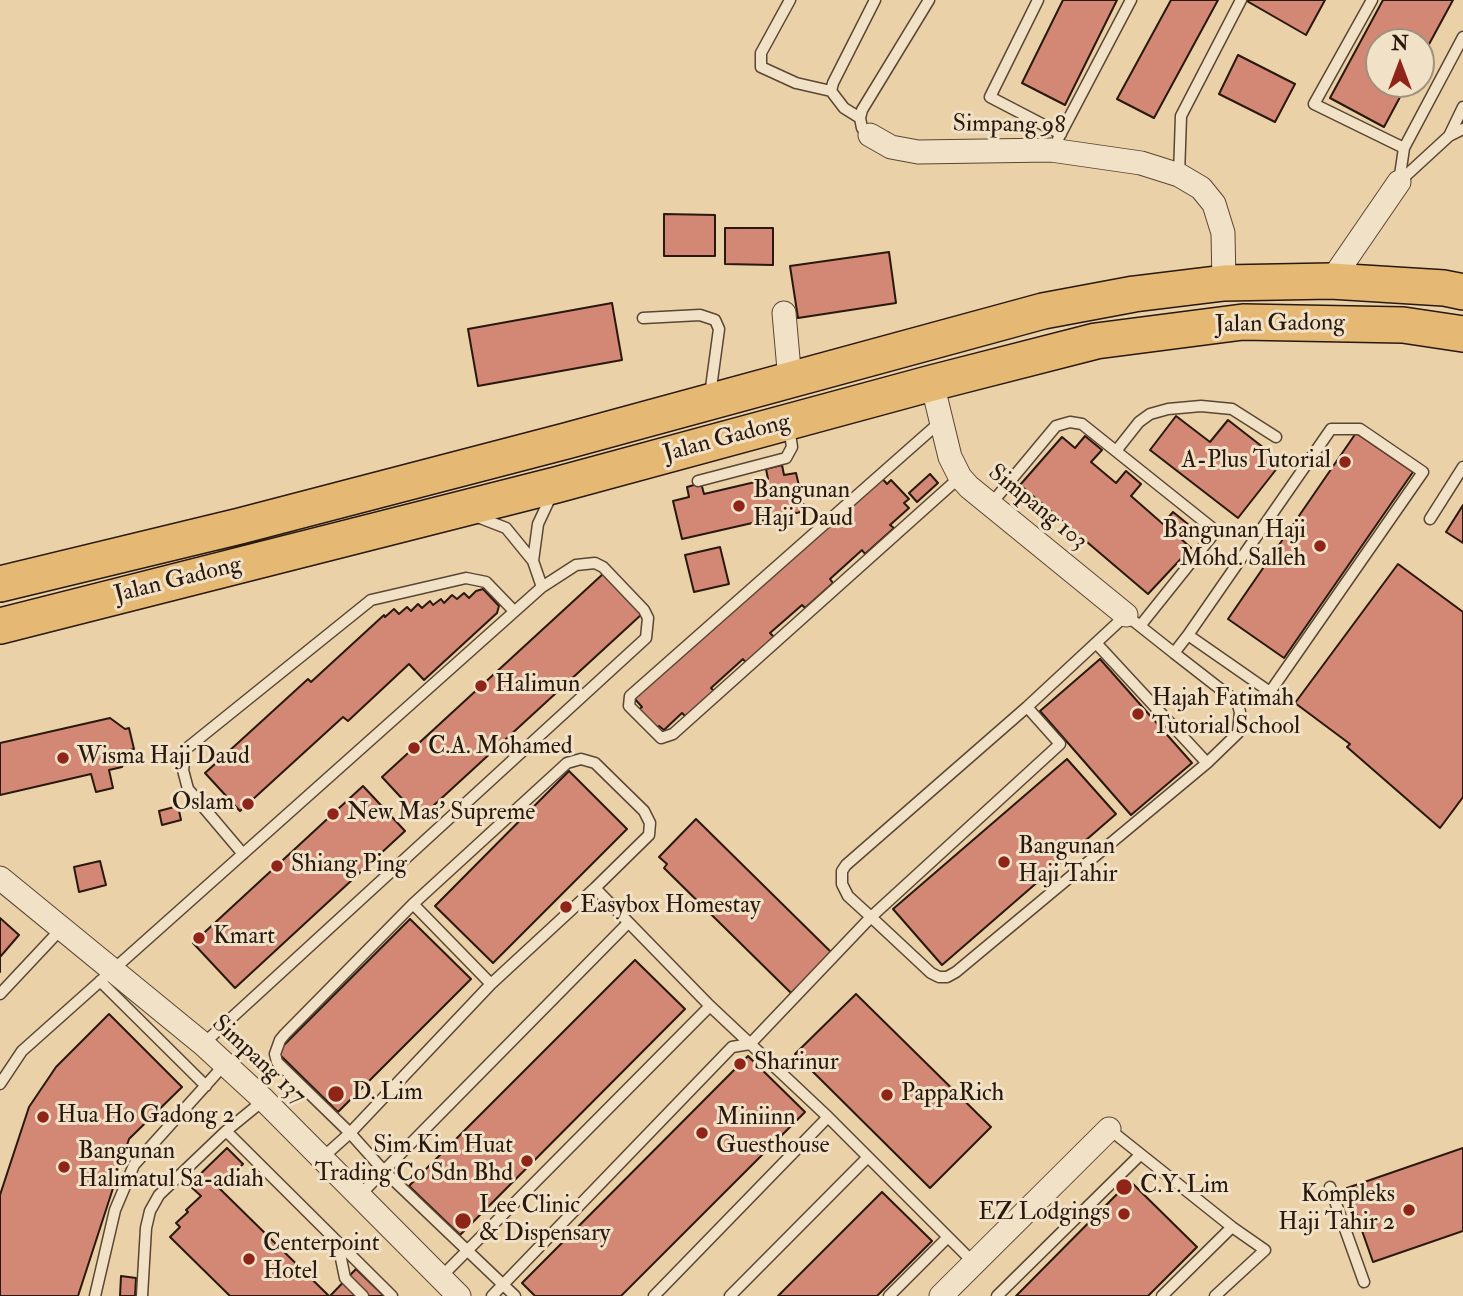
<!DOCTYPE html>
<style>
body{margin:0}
#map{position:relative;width:1463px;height:1296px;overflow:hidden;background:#ead1a8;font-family:"IM FELL Double Pica",serif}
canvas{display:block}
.north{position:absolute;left:1365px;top:28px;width:70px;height:70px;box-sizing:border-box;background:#f1e1c6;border:2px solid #a1917c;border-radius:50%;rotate:0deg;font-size:19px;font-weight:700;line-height:28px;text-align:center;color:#29180e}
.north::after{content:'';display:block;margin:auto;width:24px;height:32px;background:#8f2418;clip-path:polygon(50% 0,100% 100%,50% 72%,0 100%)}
</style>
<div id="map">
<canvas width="1463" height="1296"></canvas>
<div class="north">N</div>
</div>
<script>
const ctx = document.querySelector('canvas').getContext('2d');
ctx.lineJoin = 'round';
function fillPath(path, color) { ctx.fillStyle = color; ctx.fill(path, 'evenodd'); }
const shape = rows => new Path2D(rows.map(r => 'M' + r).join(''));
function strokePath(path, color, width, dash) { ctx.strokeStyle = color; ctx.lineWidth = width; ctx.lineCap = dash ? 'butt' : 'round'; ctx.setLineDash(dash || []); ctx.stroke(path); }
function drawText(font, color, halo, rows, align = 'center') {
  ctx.font = font + ' "IM FELL Double Pica",serif'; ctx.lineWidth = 6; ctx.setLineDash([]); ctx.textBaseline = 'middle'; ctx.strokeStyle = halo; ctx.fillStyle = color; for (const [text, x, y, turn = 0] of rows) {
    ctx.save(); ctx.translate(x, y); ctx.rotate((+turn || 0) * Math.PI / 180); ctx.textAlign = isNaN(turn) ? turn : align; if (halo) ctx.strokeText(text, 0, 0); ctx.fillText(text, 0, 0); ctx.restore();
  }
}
const building = shape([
 [1063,0,1117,0,1065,105,1022,83,1063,0],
 [1171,0,1218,0,1154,118,1117,99,1171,0],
 [1245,0,1325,0,1306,35,1245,0],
 [1383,0,1453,0,1421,59,1421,42,1379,42,1379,84,1407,84,1384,127,1330,98,1383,0],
 [1238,55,1295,84,1275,122,1219,94,1238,55],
 [664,214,715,215,715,256,664,256,664,214],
 [725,228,773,228,773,265,725,264,725,228],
 [889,252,896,303,798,318,790,266,889,252],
 [612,303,622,360,478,386,468,329,612,303],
 [1176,416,1210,442,1228,420,1282,462,1238,518,1150,450,1176,416],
 [1356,433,1413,472,1284,658,1228,619,1356,433],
 [1085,436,1102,450,1091,462,1116,483,1126,471,1141,484,1131,496,1163,524,1173,512,1189,525,1179,537,1191,548,1148,594,1020,485,1062,437,1075,448,1085,436],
 [782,465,784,475,796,473,805,511,682,539,673,501,689,497,687,487,701,483,704,494,768,479,766,469,782,465],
 [930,474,938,483,917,502,909,493,930,474],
 [880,476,887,484,891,480,909,499,904,503,909,508,890,525,894,528,865,554,862,550,830,579,833,583,805,608,802,605,770,633,774,637,746,663,743,659,711,688,714,691,686,717,682,713,664,730,659,726,656,729,638,710,642,707,634,698,880,476],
 [1463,505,1463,543,1446,532,1463,505],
 [720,547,729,584,694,592,685,555,720,547],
 [1398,564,1463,612,1463,797,1440,828,1347,747,1350,744,1295,703,1398,564],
 [604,573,642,614,420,818,382,777,604,573],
 [483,589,499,606,497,613,424,680,409,664,348,721,343,717,240,811,205,773,308,679,311,682,384,615,385,617,394,609,399,614,407,607,411,611,418,604,422,608,430,601,433,605,441,599,444,603,452,595,457,599,464,593,469,598,476,591,483,589],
 [1100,659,1192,763,1131,815,1040,711,1100,659],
 [110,718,125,729,129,728,134,749,130,750,122,767,109,770,113,788,96,792,91,774,0,795,0,743,110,718],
 [1067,759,1116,814,942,965,893,909,1067,759],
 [569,771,627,829,493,963,435,906,569,771],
 [363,786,405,831,235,988,193,943,363,786],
 [178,806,181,820,162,825,159,811,178,806],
 [696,819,832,953,791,993,664,868,667,864,659,857,696,819],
 [100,861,106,885,79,892,74,867,100,861],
 [0,918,19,935,0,957,0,972,0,918],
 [410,919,471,979,338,1112,277,1052,410,919],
 [635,960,685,1009,460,1235,409,1186,635,960],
 [856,994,991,1127,930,1188,795,1054,856,994],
 [109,1014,182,1087,129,1139,78,1296,0,1296,0,1195,29,1107,56,1067,109,1014],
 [748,1056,805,1112,621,1296,535,1296,522,1283,748,1056],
 [227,1148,243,1164,219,1188,329,1296,230,1296,170,1237,180,1227,176,1223,188,1212,186,1210,201,1196,189,1185,227,1148],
 [1463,1148,1463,1231,1373,1262,1347,1188,1463,1148],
 [1130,1181,1197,1247,1148,1296,1016,1296,1130,1181],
 [882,1192,932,1241,877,1296,778,1296,882,1192],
 [356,1269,384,1296,330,1296,356,1269],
 [121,1276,136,1278,135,1296,120,1296,121,1276]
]);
fillPath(building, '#d28875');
strokePath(building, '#29180e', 2);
const service = shape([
 [790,0,761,53,761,67,796,83,831,91],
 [1038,0,990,97,1061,134],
 [1372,0,1314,104,1404,148],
 [1463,107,1449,136,1463,129],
 [860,118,844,108,831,91,833,83,875,0],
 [870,135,862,128,860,118,862,110,929,0],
 [1449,136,1399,182,1404,148,1463,37],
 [1058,139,1131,0],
 [1179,175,1181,116,1241,0],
 [643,318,700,315,715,320,719,329,710,395],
 [940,422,630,696,629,706,661,738,673,734,960,477],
 [1116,451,1139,422,1150,414,1168,409,1201,406,1232,409,1276,437],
 [698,481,786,458,792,447,789,427],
 [991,504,1056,426,1070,422,1082,424,1216,531,1140,626],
 [475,516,506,528,533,561,542,587],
 [1430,519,1463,467],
 [533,561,538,524,552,494],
 [1096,643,1207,763],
 [1027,707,1126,615,1174,653,1188,635,1270,692,1423,472,1360,429,1331,429,1188,635],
 [243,854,188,789,183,770,186,749,371,600,466,578,486,582,514,611],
 [595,888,710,1006,828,1117,974,1263],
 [413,904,491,984],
 [100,981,206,1086],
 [0,994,61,929],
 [0,1084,22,1051,542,587,576,565,595,563,603,567,644,610,648,618,646,638,203,1044],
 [1109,1129,1232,1227,1265,1250,1215,1296],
 [226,1131,392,1296],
 [321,1159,350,1133,491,984,595,888,649,835,650,823,644,811,595,763,581,759,567,763,413,904,285,1034,280,1040,275,1054,277,1062,350,1133,384,1171,515,1296],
 [1330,1187,1364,1282],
 [359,1196,628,923],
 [338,1244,345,1278,363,1296],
 [440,1278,710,1006],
 [95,1296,115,1210,134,1165,225,1064],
 [142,1296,146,1228,150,1211,159,1195,226,1131,264,1100],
 [492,1296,732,1047,750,1044,871,917,1060,744,1027,707,846,865,842,871,842,884,848,896,871,917,931,973,939,977,947,977,956,972,1207,763,1238,733,1240,712,1237,702,1174,653],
 [654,1296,828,1117],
 [730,1296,866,1159],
 [889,1296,947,1238],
 [997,1296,1140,1155],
 [1162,1296,1232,1227]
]);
const minor = shape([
 [870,135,891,147,918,152,1051,150,1141,163,1179,175,1201,188,1214,204,1223,233,1224,283],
 [1331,281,1399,182],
 [784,313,790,381],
 [932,383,950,457,960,477,969,487,1126,615],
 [0,878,203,1044,264,1100,459,1296],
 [941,1296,1109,1129]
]);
const primary = shape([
 [0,584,240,526,566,441,1043,311,1134,294,1224,283,1331,281,1444,288,1463,292],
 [0,626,556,485,932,383,1096,341,1243,322,1403,325,1463,334]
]);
strokePath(service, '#594634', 13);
strokePath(minor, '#594634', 25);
strokePath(primary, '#29180e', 38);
strokePath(service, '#f1e1c6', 10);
strokePath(minor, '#f1e1c6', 23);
strokePath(primary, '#e5b874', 35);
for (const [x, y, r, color] of [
 [1345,462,7,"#8f2418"],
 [739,506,7,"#8f2418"],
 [1320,546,7,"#8f2418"],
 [481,686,7,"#8f2418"],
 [1138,714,7,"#8f2418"],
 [414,748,7,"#8f2418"],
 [63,758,7,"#8f2418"],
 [248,804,7,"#8f2418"],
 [333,814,7,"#8f2418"],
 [1004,862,7,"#8f2418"],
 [277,866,7,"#8f2418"],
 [566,907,7,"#8f2418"],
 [199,938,7,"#8f2418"],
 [740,1064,7,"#8f2418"],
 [336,1094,9,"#8f2418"],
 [887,1095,7,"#8f2418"],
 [43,1117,7,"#8f2418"],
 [702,1133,7,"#8f2418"],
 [527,1161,7,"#8f2418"],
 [64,1167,7,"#8f2418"],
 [1124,1187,9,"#8f2418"],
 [1409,1210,7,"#8f2418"],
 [1124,1214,7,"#8f2418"],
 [463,1221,9,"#8f2418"],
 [249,1259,7,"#8f2418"]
]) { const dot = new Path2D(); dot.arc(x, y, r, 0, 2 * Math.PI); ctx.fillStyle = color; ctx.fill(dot); strokePath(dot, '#f1e1c6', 2.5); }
drawText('24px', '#29180e', '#f1e1c6', [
 ["Simpang 98",1009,126,1],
 ["Jalan Gadong",1280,325,-1],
 ["Jalan Gadong",727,439,-15],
 ["Simpang 103",1037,508,39],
 ["Jalan Gadong",178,581,-14],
 ["Simpang 137",258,1061,43]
]);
drawText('24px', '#29180e', '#f1e1c6', [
 ["A-Plus Tutorial",1331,462,"right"],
 ["Bangunan",753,492],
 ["Haji Daud",753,520],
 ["Bangunan Haji",1306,532,"right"],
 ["Mohd. Salleh",1306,560,"right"],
 ["Halimun",495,686],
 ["Hajah Fatimah",1152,700],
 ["Tutorial School",1152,728],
 ["C.A. Mohamed",428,748],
 ["Wisma Haji Daud",77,758],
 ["Oslam",234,804,"right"],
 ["New Mas' Supreme",347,814],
 ["Bangunan",1018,848],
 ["Haji Tahir",1018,876],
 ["Shiang Ping",291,866],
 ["Easybox Homestay",580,907],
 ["Kmart",213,938],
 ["Sharinur",754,1064],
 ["D. Lim",352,1094],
 ["PappaRich",901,1095],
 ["Hua Ho Gadong 2",57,1117],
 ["Miniinn",716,1119],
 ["Guesthouse",716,1147],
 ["Sim Kim Huat",513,1147,"right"],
 ["Trading Co Sdn Bhd",513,1175,"right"],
 ["Bangunan",78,1153],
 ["Halimatul Sa-adiah",78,1181],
 ["C.Y. Lim",1140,1187],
 ["Kompleks",1395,1196,"right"],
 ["Haji Tahir 2",1395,1224,"right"],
 ["Lee Clinic",479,1207],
 ["& Dispensary",479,1235],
 ["EZ Lodgings",1110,1214,"right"],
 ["Centerpoint",263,1245],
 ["Hotel",263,1273]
], 'left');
</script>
